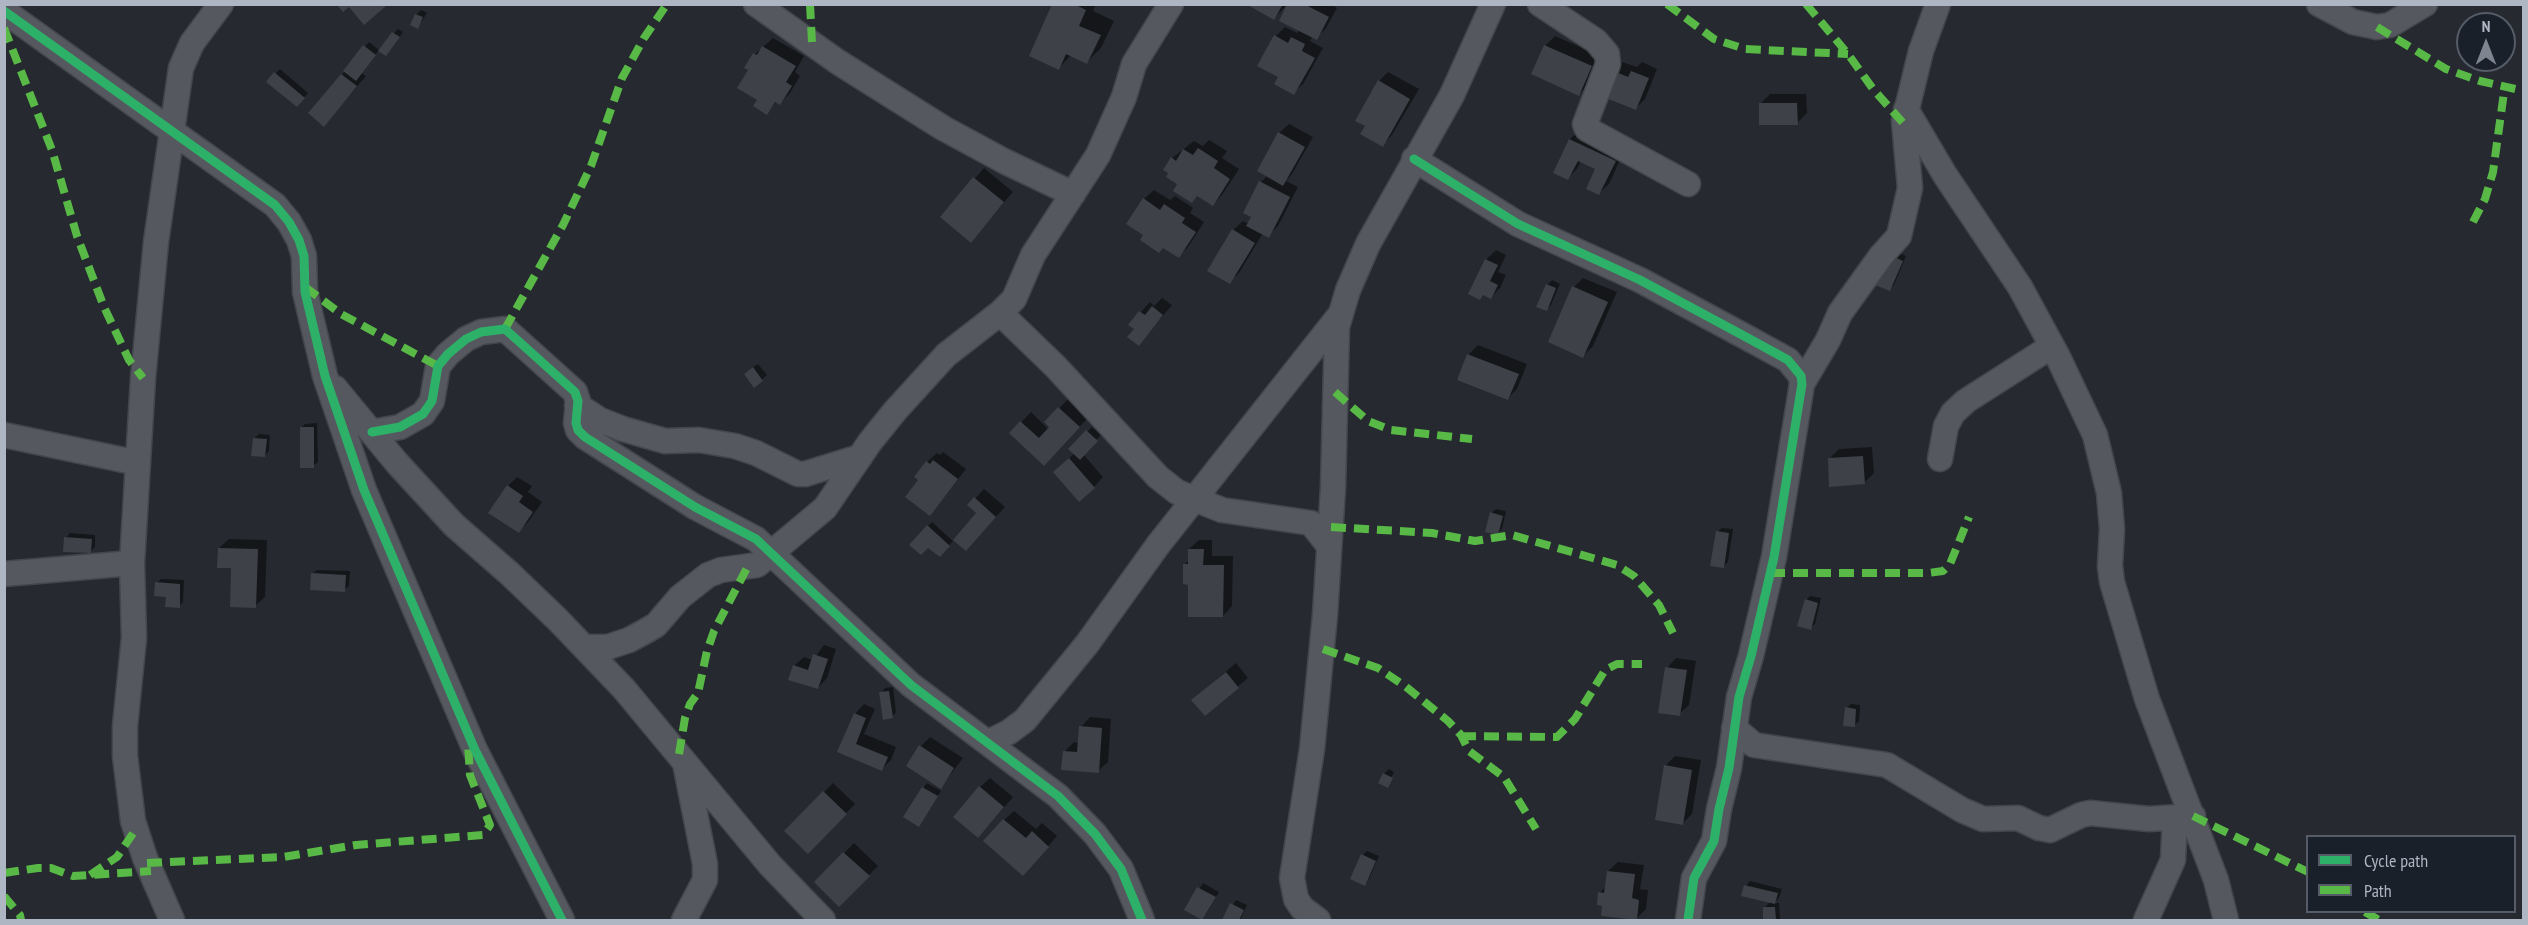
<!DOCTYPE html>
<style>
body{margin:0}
#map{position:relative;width:2528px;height:925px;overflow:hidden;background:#262a30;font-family:"PT Sans Narrow",sans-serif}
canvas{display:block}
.frame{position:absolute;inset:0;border:6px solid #aeb5c3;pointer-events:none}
.legend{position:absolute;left:2306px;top:835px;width:210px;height:78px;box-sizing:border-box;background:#1a202a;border:2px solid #555c67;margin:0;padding:8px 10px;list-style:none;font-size:18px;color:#aeb5c3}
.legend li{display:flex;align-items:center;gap:12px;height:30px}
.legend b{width:30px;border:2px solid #555c67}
.north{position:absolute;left:2456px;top:12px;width:60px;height:60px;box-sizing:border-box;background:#1a202a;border:2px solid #555c67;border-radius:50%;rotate:0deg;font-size:16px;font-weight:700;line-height:24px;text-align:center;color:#aeb5c3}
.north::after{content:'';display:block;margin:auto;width:21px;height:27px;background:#7e8490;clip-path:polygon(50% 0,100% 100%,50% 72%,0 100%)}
</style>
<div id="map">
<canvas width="2528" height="925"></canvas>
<div class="frame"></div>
<ul class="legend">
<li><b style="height:8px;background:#2db169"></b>Cycle path</li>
<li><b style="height:8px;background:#58b947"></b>Path</li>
</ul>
<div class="north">N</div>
</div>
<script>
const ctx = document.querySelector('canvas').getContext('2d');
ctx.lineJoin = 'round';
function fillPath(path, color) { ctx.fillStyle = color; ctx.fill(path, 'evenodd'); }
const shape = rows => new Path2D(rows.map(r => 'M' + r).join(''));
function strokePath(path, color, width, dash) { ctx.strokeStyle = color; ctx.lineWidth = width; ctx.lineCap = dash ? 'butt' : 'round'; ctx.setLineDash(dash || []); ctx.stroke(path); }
fillPath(shape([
 [1054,4,1096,4,1093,11,1114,21,1101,48,1087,62,1071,55,1059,68],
 [1249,4,1288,4,1274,18],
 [1289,4,1331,4,1337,8,1326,28,1316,38,1313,36,1310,41,1323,48,1303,84,1293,93,1280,77,1276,36,1285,27,1297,33,1300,30],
 [421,10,427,13,418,27,416,15],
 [398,29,403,32,390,50,394,33],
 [1555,36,1601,56,1588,85,1579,94,1545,46],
 [773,38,804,56,795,72,800,76,790,93,780,103,777,101,766,113,759,99,750,70,746,67,755,54],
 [369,42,379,50,361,73,366,76,324,125,310,113],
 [1622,62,1637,67,1642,62,1657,69,1645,99,1635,109,1613,71],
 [280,69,308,93,297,105,268,81],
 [1388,72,1419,89,1392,135,1383,145,1367,126,1379,81],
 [1770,94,1806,94,1807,113,1797,123,1760,104],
 [1289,124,1313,137,1292,174,1286,181,1298,187,1278,226,1268,236,1263,233,1239,273,1229,282,1233,230,1243,221,1249,224,1253,216,1261,182,1268,175,1279,133],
 [1580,130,1624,151,1609,184,1599,193,1597,168,1581,161,1577,169,1568,178,1555,172,1570,139],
 [1209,140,1227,151,1222,158,1239,169,1222,195,1213,204,1198,195,1192,201,1179,183,1172,158,1194,141,1203,146],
 [984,168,1013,192,971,241,942,217],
 [1154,190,1170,200,1175,196,1193,208,1190,213,1204,222,1188,247,1179,256,1145,234,1144,199],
 [1496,250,1506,255,1498,272,1506,275,1500,288,1491,297,1484,294,1480,298,1486,260],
 [1894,251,1906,256,1894,285,1890,289],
 [1583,278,1617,292,1593,346,1583,356,1574,287],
 [1552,280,1560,284,1551,305,1546,310,1547,285],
 [1162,298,1172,305,1139,344,1136,329,1130,324,1150,302,1154,306],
 [1478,345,1527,364,1517,389,1508,398,1468,355],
 [758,364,767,375,754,386,750,369],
 [1069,398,1089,417,1044,463,1011,433,1031,412,1049,430,1052,427,1046,422],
 [317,423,318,462,313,466,301,428,305,424],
 [1092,427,1101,435,1083,454,1103,477,1094,487,1065,462,1075,453,1070,449],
 [259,434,270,435,269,451,264,456,254,439],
 [1872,447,1874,473,1864,483,1829,459,1839,449],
 [943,452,966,469,930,514,920,479,927,462,937,453,940,455],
 [517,477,532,486,528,492,542,502,528,522,519,531,508,486],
 [984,489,1005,507,975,539,978,513,969,505],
 [1496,509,1506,511,1502,529,1497,533,1491,513],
 [932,522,953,541,940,555,928,526],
 [1722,528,1733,529,1728,562,1723,567,1717,532],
 [70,533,95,535,95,547,90,552,66,538],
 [229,539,267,540,265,597,255,606,219,548],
 [1199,540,1212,540,1212,556,1233,556,1232,606,1223,616,1190,583,1184,565,1189,560,1189,549],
 [317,570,350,571,349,586,344,590,312,574],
 [161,579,184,580,183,602,179,606,157,583],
 [1810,596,1821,598,1815,624,1810,628,1806,600],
 [824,645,836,649,827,678,818,688,794,666,804,657,813,660],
 [1676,658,1696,661,1689,705,1679,714,1667,668],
 [1236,663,1248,678,1205,714,1203,691],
 [893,687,896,712,892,717,881,693,885,688],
 [864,704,875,709,864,734,896,747,891,760,882,769,839,752,855,714],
 [1851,704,1860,705,1859,721,1854,726,1846,708],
 [1090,717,1111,719,1108,762,1098,771,1064,752,1074,742,1079,743,1081,727],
 [930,737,963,758,941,787,921,746],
 [1675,756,1701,760,1692,814,1683,823,1665,766],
 [1389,769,1394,772,1387,786,1384,774],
 [990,778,1013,797,988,826,980,787],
 [833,783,855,804,808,852,786,831],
 [927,783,941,791,919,825,923,788],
 [1014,811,1036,829,1042,823,1057,836,1032,865,1004,820],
 [854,843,878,866,839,905,816,882],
 [1367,851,1379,856,1369,879,1365,884,1363,855],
 [1618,862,1644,865,1640,889,1648,890,1646,909,1636,919,1604,904,1600,893,1606,886,1608,871],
 [1750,881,1782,889,1779,898,1774,903,1779,903,1780,920,1765,920,1764,908,1771,901,1746,886],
 [1203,883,1219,892,1206,914,1186,909],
 [1236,900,1247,905,1240,920,1224,920]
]), '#0007');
fillPath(shape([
 [385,4,386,6,364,25,349,7,343,12,337,5],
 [1052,4,1074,4,1086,10,1079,26,1101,35,1087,64,1066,54,1059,70,1029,56],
 [1246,4,1283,4,1274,20],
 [1287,4,1304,4,1329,17,1317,40,1279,21],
 [415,14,423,17,418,29,410,25],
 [392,32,400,37,386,56,378,51],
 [1274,35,1288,43,1291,37,1305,44,1302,51,1315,58,1294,95,1274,84,1278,77,1257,66],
 [363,45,376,55,356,81,343,71],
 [1544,45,1592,66,1579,96,1531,74],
 [762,46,796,66,786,82,792,86,780,105,775,102,767,115,753,106,757,100,737,88,748,70,744,68,753,53,757,55],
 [1611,70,1628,77,1631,71,1649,78,1636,110,1601,96],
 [274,72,305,98,297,107,266,82],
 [341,74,357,86,324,127,308,113],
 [1378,80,1410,99,1383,147,1360,134,1365,126,1355,121],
 [1759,103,1797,103,1798,125,1759,125],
 [1278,132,1305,147,1283,186,1257,171],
 [1569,139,1616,161,1599,195,1586,189,1595,169,1578,161,1568,180,1553,173],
 [1198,148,1218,161,1214,168,1230,179,1213,206,1197,196,1192,203,1173,191,1177,184,1166,177,1168,173,1163,170,1171,157,1176,161,1183,149,1193,155],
 [973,177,1004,202,971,243,940,217],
 [1259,181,1290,197,1269,238,1246,226,1251,217,1243,213],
 [1143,198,1160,210,1164,204,1185,218,1182,223,1196,232,1179,258,1163,248,1159,253,1140,240,1143,235,1126,224],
 [1232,229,1255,243,1230,284,1207,271],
 [1888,254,1903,261,1890,291,1875,285],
 [1485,259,1498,265,1490,281,1498,285,1491,299,1483,295,1480,300,1468,294],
 [1546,284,1556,288,1547,311,1536,307],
 [1572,286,1608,302,1583,358,1548,342],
 [1152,306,1163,315,1139,346,1127,337,1134,329,1128,325,1139,311,1145,315],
 [1467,354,1519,374,1508,400,1457,380],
 [753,367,763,381,754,388,744,374],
 [1058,407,1080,427,1044,466,1009,433,1020,421,1039,438,1049,427,1044,422],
 [300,427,314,427,314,468,300,468],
 [1086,430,1098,441,1080,460,1068,449],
 [253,438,267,439,265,457,251,456],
 [1863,456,1865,484,1829,487,1828,458],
 [1069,458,1095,488,1079,502,1053,472],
 [933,460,958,479,930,516,905,497,918,480,914,477,926,461,930,464],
 [507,485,523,496,519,502,533,512,519,533,488,513],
 [974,497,996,517,966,551,953,540,976,513,967,505],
 [1490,512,1503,516,1498,535,1485,532],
 [927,525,950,546,940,557,928,548,921,555,909,545],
 [1716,531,1729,533,1724,568,1710,566],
 [64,537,92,539,91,553,63,552],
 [218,548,258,549,256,608,230,607,231,568,217,568],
 [1188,549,1204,549,1203,565,1224,565,1223,617,1188,617,1188,585,1183,584,1183,564,1188,564],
 [311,573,346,575,345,592,310,590],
 [155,582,180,584,180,608,165,607,166,597,154,596],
 [1805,599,1818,603,1811,630,1797,626],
 [813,654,828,659,818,689,788,680,793,665,808,670],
 [1665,667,1687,670,1680,716,1658,713],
 [1226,672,1239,688,1205,716,1191,700],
 [889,691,893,718,883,720,879,692],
 [1845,707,1856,709,1855,727,1843,726],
 [854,713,866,718,856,744,888,757,882,771,837,752],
 [1079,726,1102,728,1099,773,1061,770,1063,751,1077,752],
 [919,745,954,768,941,789,906,766],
 [1664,765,1692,770,1683,825,1655,820],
 [1383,773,1393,778,1388,788,1378,783],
 [979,786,1004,807,978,838,953,817],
 [922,787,938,796,919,827,903,817],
 [823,791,847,814,808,854,784,831],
 [1003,819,1026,838,1032,831,1049,847,1023,876,983,841],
 [843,852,870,876,839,907,814,882],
 [1361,854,1376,861,1365,886,1350,879],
 [1607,871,1635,874,1632,898,1639,900,1637,920,1601,916,1602,906,1597,905,1598,892,1604,893],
 [1744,885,1778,893,1775,904,1741,896],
 [1197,887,1216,897,1202,920,1184,910],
 [1230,903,1244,910,1239,920,1222,920],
 [1763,907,1775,907,1776,920,1763,920]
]), '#3e4147');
const minor = shape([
 [756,4,838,62,943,128,1004,161,1073,194],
 [1540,4,1596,41,1607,54,1608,64,1585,124,1587,129,1688,184],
 [2319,4,2353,22,2377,27,2390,25,2425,4],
 [4,11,275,205,289,222,299,240,304,256,305,292,325,376,364,490,475,750,562,920],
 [1906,109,1945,175,2020,287,2058,357,2095,435,2109,493,2112,529,2110,566,2112,582,2147,699,2216,880,2226,920],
 [1414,159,1518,224,1640,280,1746,337,1788,360,1801,376,1802,384,1774,557,1751,656,1739,697,1729,768,1719,809,1714,841,1694,878,1688,920],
 [1000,313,1055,366,1158,477,1177,492,1222,510,1311,523,1329,546],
 [1802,384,1828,340,1840,313,1881,256,1899,236,1910,188,1904,121,1921,51,1938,4],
 [335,388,397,463,454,525,510,574,558,620,624,689,770,865,823,920],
 [577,405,600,420,623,429,665,441,699,440,735,446,756,453,798,474,805,474,860,457],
 [372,432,400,427,423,414,432,401,438,366,448,354,466,339,481,332,505,329,575,392,578,401,576,423,578,430,585,437,695,507,756,539,911,685,1058,796,1095,834,1121,869,1142,920],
 [4,435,138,463],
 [1940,459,1946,426,1953,413,1966,401,2052,346],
 [4,574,132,563],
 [584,647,608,647,629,640,644,632,656,625,680,597,708,575,721,570,757,565,825,508,870,442,895,411,946,355,1000,313,1014,299,1033,255,1098,155,1124,97,1134,64,1171,4],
 [1734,728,1754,745,1887,765,1962,810,1983,819,2018,818,2039,828,2050,830,2081,815,2090,813,2149,819,2193,816],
 [989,742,1009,732,1025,720,1087,644,1158,545,1339,316],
 [172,920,145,858,133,821,125,756,125,726,134,638,132,563,143,378,156,242,181,68,192,43,221,4],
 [684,920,705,880,705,864,685,763],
 [1318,920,1302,908,1296,899,1292,878,1312,749,1325,615,1333,488,1337,327,1348,290,1368,244,1452,95,1493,4],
 [2146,920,2173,860,2175,817]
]);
strokePath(minor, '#43464b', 27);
strokePath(minor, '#55585f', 24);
strokePath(shape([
 [810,4,812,43],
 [1667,4,1714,39,1745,49,1848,54],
 [1806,4,1848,54,1873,89,1904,124],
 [2377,27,2446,69,2480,81,2524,91],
 [4,28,52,150,77,236,104,307,129,360,143,378],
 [2473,222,2485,199,2493,172,2505,85],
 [305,287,341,314,438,366],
 [505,329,563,225,591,166,622,78,644,38,667,4],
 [1335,392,1368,421,1391,430,1472,439],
 [1331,527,1432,533,1475,541,1512,535,1617,565,1634,576,1659,605,1673,633],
 [1770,573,1928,573,1943,571,1950,564,1969,517],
 [1323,649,1378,668,1405,686,1448,721,1461,735,1469,751,1504,777,1536,829],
 [1461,736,1557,737,1575,719,1605,670,1617,664,1642,664],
 [679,754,685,718,690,704,698,693,707,651,714,631,748,566],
 [2193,816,2308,872],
 [147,863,283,857,356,845,483,835,490,825,470,775,468,744],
 [4,873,38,868,51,868,73,876,151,871],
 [90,875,117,857,136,829],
 [4,896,20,915,21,920],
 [2365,912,2379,920]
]), '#58b947', 8, [15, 8]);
strokePath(shape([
 [4,11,275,205,289,222,299,240,304,256,305,292,325,376,364,490,475,750,562,920],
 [1414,159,1518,224,1640,280,1746,337,1788,360,1801,376,1802,384,1774,557,1751,656,1739,697,1729,768,1719,809,1714,841,1694,878,1688,920],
 [372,432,400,427,423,414,432,401,438,366,448,354,466,339,481,332,505,329,575,392,578,401,576,423,578,430,585,437,695,507,756,539,911,685,1058,796,1095,834,1121,869,1142,920]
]), '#2db169', 9);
</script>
